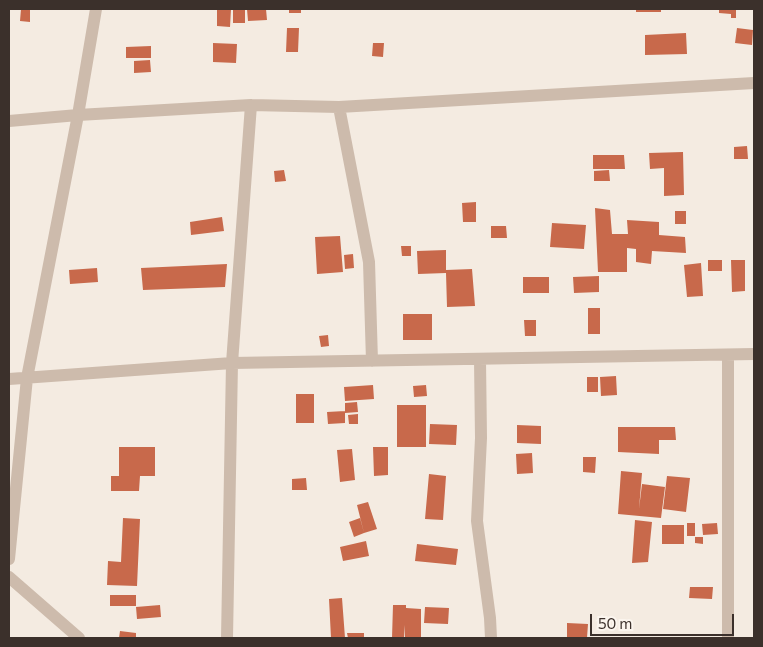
<!DOCTYPE html>
<style>
body{margin:0}
#map{position:relative;width:763px;height:647px;overflow:hidden;background:#f4ebe1;font-family:Commissioner,sans-serif}
canvas{display:block}
.frame{position:absolute;inset:0;border:10px solid #3b302b;pointer-events:none}
.scale{position:absolute;left:590px;top:614px;width:144px;height:22px;box-sizing:border-box;border:2px solid #3b302b;border-top:0;padding-left:6px;font-size:15px;line-height:18px;white-space:nowrap;color:#3b302b;-webkit-text-stroke:4px #fbf5ee;paint-order:stroke}
</style>
<div id="map">
<canvas width="763" height="647"></canvas>
<div class="frame"></div>
<div class="scale">50 m</div>
</div>
<script>
const ctx = document.querySelector('canvas').getContext('2d');
ctx.lineJoin = 'round';
function fillPath(path, color) { ctx.fillStyle = color; ctx.fill(path, 'evenodd'); }
const shape = rows => new Path2D(rows.map(r => 'M' + r).join(''));
function strokePath(path, color, width, dash) { ctx.strokeStyle = color; ctx.lineWidth = width; ctx.lineCap = dash ? 'butt' : 'round'; ctx.setLineDash(dash || []); ctx.stroke(path); }
fillPath(shape([
 [21,9,30,9,30,22,20,21],
 [217,9,231,9,230,27,217,26],
 [233,9,245,9,245,23,233,23],
 [247,9,266,9,267,20,248,21],
 [289,9,301,9,301,13,289,13],
 [636,9,661,9,661,12,636,12],
 [719,9,736,9,736,18,731,18,731,14,719,13],
 [287,28,299,28,298,52,286,52],
 [737,28,753,30,752,45,735,43],
 [686,33,687,54,645,55,645,35],
 [213,43,237,44,236,63,213,62],
 [373,43,384,43,383,57,372,56],
 [151,46,151,58,126,58,126,47],
 [150,60,151,72,134,73,134,61],
 [747,146,748,159,734,159,734,147],
 [683,152,684,195,664,196,664,168,650,169,649,153],
 [593,155,624,155,625,169,593,169],
 [284,170,286,181,275,182,274,171],
 [609,170,610,181,594,181,594,171],
 [476,202,476,222,463,222,462,203],
 [595,208,610,210,612,234,628,234,627,220,659,222,659,235,685,237,686,253,652,251,651,264,636,262,636,249,627,248,627,272,598,272],
 [675,211,686,211,686,224,675,224],
 [222,217,224,231,191,235,190,222],
 [552,223,586,225,584,249,550,247],
 [491,226,506,226,507,238,491,238],
 [340,236,343,272,317,274,315,237],
 [401,246,411,246,411,256,402,256],
 [446,250,446,270,472,269,475,306,447,307,446,273,418,274,417,251],
 [353,254,354,268,345,269,344,255],
 [708,260,722,260,722,271,708,271],
 [731,260,745,260,745,291,732,292],
 [701,263,703,296,687,297,684,265],
 [227,264,225,287,143,290,141,268],
 [97,268,98,282,70,284,69,270],
 [599,276,599,292,574,293,573,277],
 [523,277,549,277,549,293,523,293],
 [588,308,600,308,600,334,588,334],
 [403,314,432,314,432,340,403,340],
 [524,320,536,320,536,336,525,336],
 [328,335,329,346,321,347,319,336],
 [616,376,617,395,601,396,600,377],
 [587,377,598,377,598,392,587,392],
 [373,385,374,399,345,401,344,387],
 [426,385,427,396,414,397,413,386],
 [296,394,314,394,314,423,296,423],
 [357,402,358,412,345,413,345,403],
 [397,405,426,405,426,447,397,447],
 [345,411,345,423,328,424,327,412],
 [358,414,358,424,349,424,348,415],
 [430,424,457,425,456,445,429,444],
 [517,425,541,426,541,444,517,443],
 [618,427,675,427,676,440,659,440,659,454,618,452],
 [119,447,155,447,155,476,140,476,139,491,111,491,111,476,119,476],
 [373,447,388,447,388,475,374,476],
 [352,449,355,480,340,482,337,450],
 [532,453,533,473,517,474,516,454],
 [583,457,596,457,595,473,583,472],
 [621,471,642,473,639,509,642,484,665,487,661,518,618,514],
 [429,474,446,476,443,520,425,519],
 [667,476,690,478,686,512,663,509],
 [306,478,307,490,292,490,292,479],
 [368,502,377,529,364,533,357,505],
 [123,518,140,519,137,586,107,585,108,561,121,562],
 [360,518,364,533,354,537,349,522],
 [635,520,652,522,648,562,632,563],
 [687,523,695,523,695,536,687,536],
 [717,523,718,534,703,535,702,524],
 [662,525,684,525,684,544,662,544],
 [695,537,703,537,703,544,695,543],
 [366,541,369,556,343,561,340,547],
 [417,544,458,549,456,565,415,561],
 [690,587,713,587,712,599,689,598],
 [110,595,136,595,136,606,110,606],
 [342,598,345,638,331,638,329,599],
 [160,605,161,617,137,619,136,607],
 [393,605,406,605,406,608,421,609,421,638,405,638,405,625,404,638,392,638],
 [425,607,449,608,448,624,424,623],
 [567,623,588,624,587,638,567,638],
 [120,631,136,633,136,638,119,638],
 [347,633,364,633,364,638,348,638]
]), '#c8694b');
strokePath(shape([
 [339,107,369,262,372,361],
 [9,121,78,115,251,105,339,107,754,83],
 [728,355,728,638],
 [480,360,481,438,477,521,490,618,491,638],
 [9,379,232,363,754,354],
 [9,559,27,378,78,115,96,9],
 [9,577,79,638],
 [227,638,232,363,251,105]
]), '#cdbbac', 12);
</script>
